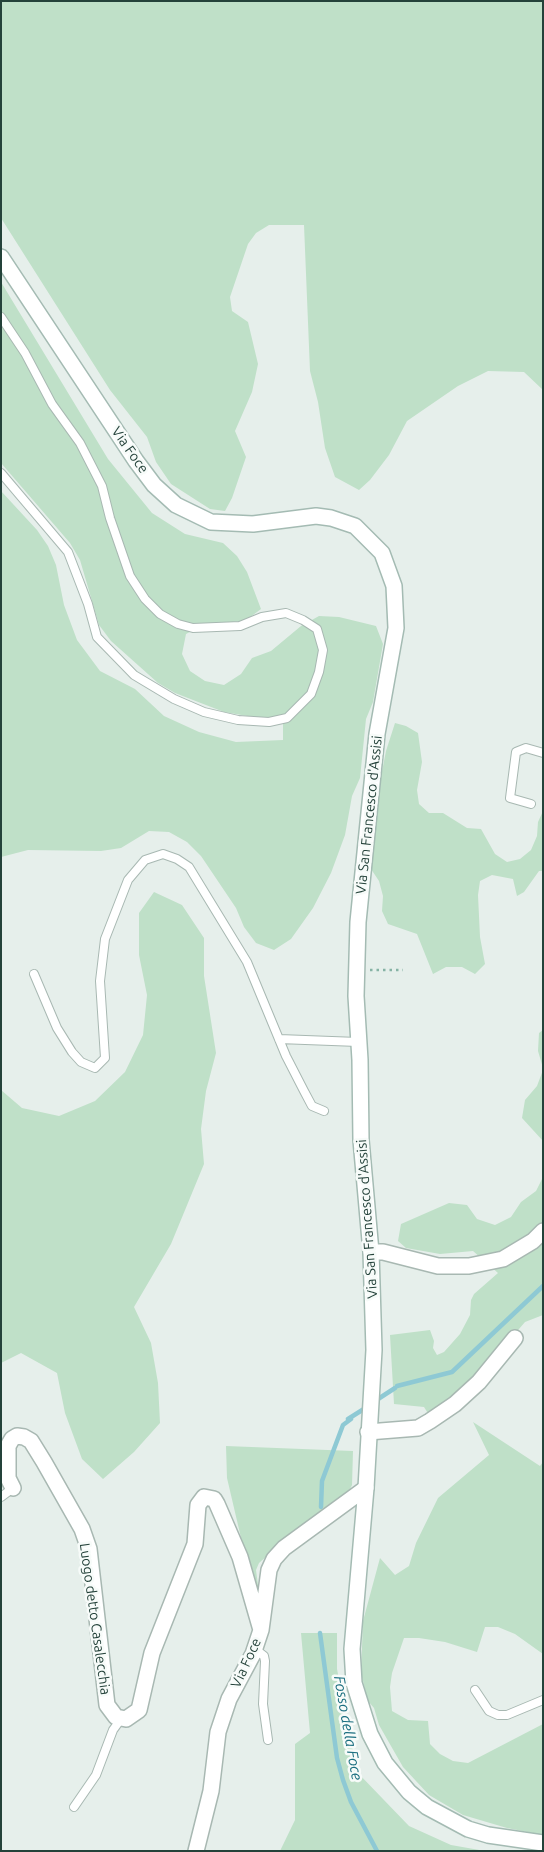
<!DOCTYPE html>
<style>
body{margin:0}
#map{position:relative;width:544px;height:1852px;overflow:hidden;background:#e6efeb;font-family:Ubuntu,sans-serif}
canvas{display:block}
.frame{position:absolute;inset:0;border:2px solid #24423a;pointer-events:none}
</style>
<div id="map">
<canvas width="544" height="1852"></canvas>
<div class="frame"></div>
</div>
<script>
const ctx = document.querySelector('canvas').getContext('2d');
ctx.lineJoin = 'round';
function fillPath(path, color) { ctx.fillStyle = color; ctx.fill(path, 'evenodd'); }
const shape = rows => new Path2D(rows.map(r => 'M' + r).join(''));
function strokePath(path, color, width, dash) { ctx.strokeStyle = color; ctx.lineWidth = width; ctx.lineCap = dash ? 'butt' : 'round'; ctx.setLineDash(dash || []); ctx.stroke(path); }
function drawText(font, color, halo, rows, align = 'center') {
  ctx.font = font + ' Ubuntu,sans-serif'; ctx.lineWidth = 5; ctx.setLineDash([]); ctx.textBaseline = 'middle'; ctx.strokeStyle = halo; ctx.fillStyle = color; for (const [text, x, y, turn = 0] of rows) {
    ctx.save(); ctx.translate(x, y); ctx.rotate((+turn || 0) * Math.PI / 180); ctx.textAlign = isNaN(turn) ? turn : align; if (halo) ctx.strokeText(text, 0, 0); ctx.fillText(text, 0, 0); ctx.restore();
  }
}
fillPath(shape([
 [1,1,543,1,543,390,524,372,488,371,458,386,407,421,389,455,370,480,359,490,335,477,325,448,318,402,310,371,304,225,269,225,256,233,248,244,230,297,232,311,248,322,258,364,252,392,235,431,246,457,232,498,225,511,210,509,171,484,156,462,147,437,110,390,1,218],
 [1,282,108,459,152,513,185,534,223,543,237,556,247,572,261,609,245,621,205,624,186,634,182,654,190,671,205,681,224,685,241,674,252,658,271,651,301,626,319,616,339,617,376,626,383,644,373,702,366,719,360,778,352,796,345,835,331,873,313,908,291,939,274,950,256,943,244,927,236,908,201,856,187,842,169,832,149,831,121,848,101,851,28,850,1,857,1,491,37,530,48,546,56,565,64,605,77,640,100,671,135,689,164,716,199,732,236,742,283,740,283,722,224,712,175,693,158,683,111,641,99,625,80,560,70,543,1,463],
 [395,723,406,726,418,733,422,762,417,790,419,804,429,813,443,813,467,828,481,829,495,854,507,862,520,859,531,850,537,836,538,822,543,811,543,871,539,871,524,892,517,896,513,879,492,875,480,881,478,895,480,937,485,964,475,974,462,967,446,967,433,974,417,934,388,924,382,911,383,896,379,881,371,869,374,812,386,751],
 [154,892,182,905,204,938,204,976,216,1053,206,1091,201,1129,204,1164,171,1244,134,1307,151,1343,158,1383,160,1423,134,1452,103,1479,82,1459,65,1413,57,1373,21,1353,1,1363,1,1090,22,1108,59,1116,95,1101,125,1072,143,1035,147,995,139,955,139,913],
 [543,1030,543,1068,538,1051,539,1033],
 [543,1070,543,1141,522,1118,525,1100,537,1086],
 [543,1177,543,1315,525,1322,477,1378,429,1415,424,1407,394,1404,390,1335,430,1330,434,1341,433,1348,437,1355,444,1352,460,1334,470,1315,471,1300,474,1294,498,1273,473,1251,440,1254,406,1248,398,1241,401,1224,449,1203,467,1205,477,1219,495,1225,511,1217,521,1202,536,1191],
 [473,1422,540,1466,543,1462,543,1654,515,1634,498,1627,485,1627,477,1652,445,1642,419,1638,404,1638,392,1673,390,1687,392,1711,408,1720,428,1721,430,1744,440,1754,453,1761,468,1763,543,1724,543,1835,507,1828,463,1815,429,1795,403,1767,379,1725,374,1708,368,1701,361,1673,363,1621,380,1558,395,1575,409,1566,416,1543,438,1498,489,1455],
 [226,1446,353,1451,352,1485,349,1491,344,1497,301,1526,259,1563,256,1570,260,1600,256,1602,227,1478],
 [301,1633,337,1633,337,1669,357,1772,409,1826,451,1845,485,1851,280,1851,295,1820,295,1744,310,1733]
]), '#bfe0c8');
strokePath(shape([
 [397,1386,452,1372,543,1286],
 [375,1401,395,1388],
 [348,1419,367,1407],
 [321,1507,322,1481,343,1425,351,1419],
 [320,1633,337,1758,343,1780,351,1802,377,1851]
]), '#8ec9d4', 4.5);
const service = shape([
 [1,317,25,353,52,404,80,443,102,486,110,518,130,576,145,599,160,614,178,624,193,628,240,626,262,617,286,613,303,620,317,629,323,650,319,672,311,694,287,718,269,722,238,720,204,712,174,699,134,675,97,637,88,604,68,552,1,473],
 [531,804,510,798,516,752,526,748,543,753],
 [34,974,57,1028,72,1052,81,1062,95,1068,105,1058,100,981,105,939,128,880,145,860,163,854,177,859,189,867,247,962,286,1056,304,1091,312,1106,324,1111],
 [279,1039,358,1042],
 [1,1497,13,1488],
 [255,1649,264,1656,265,1661,263,1704,268,1740],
 [475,1690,489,1711,498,1715,507,1715,543,1700],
 [74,1807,96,1775,113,1730,121,1719]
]);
const minor = shape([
 [371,1252,383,1252,438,1266,469,1266,503,1259,533,1241,543,1231],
 [368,1432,418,1428,430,1421,455,1404,479,1382,515,1338],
 [13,1488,8,1478,8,1446,12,1439,17,1436,24,1437,31,1441,44,1462,82,1529,89,1549,107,1705,116,1717,126,1719,139,1710,152,1653,195,1544,198,1505,204,1497,214,1499,217,1504,240,1557,261,1630],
 [196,1851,211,1791,218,1732,229,1699,253,1654,261,1630,269,1570,274,1559,284,1548,366,1488]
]);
const secondary = shape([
 [1,257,136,461,154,485,176,505,211,522,253,524,316,516,331,518,355,526,382,553,394,586,396,628,377,734,358,922,356,996,360,1060,361,1140,371,1252,374,1350,366,1488,352,1649,354,1683,370,1734,385,1763,409,1792,427,1807,468,1829,488,1835,543,1843]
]);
strokePath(service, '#a8b8b2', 10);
strokePath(minor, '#a8b8b2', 18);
strokePath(secondary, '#a4bbb3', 18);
strokePath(shape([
 [370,970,403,970]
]), '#86b3a5', 2.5, [2.5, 4]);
strokePath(service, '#fff', 8);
strokePath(minor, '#fff', 15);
strokePath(secondary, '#fff', 15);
drawText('14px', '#24423a', '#f7fbf9', [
 ["Via Foce",130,450,55],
 ["Via San Francesco d'Assisi",369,815,-84],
 ["Via San Francesco d'Assisi",367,1219,-94],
 ["Luogo detto Casalecchia",95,1619,82],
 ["Via Foce",246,1663,-65]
]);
drawText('italic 15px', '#1c6f80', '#f7fbf9', [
 ["Fosso della Foce",348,1728,80]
]);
</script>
